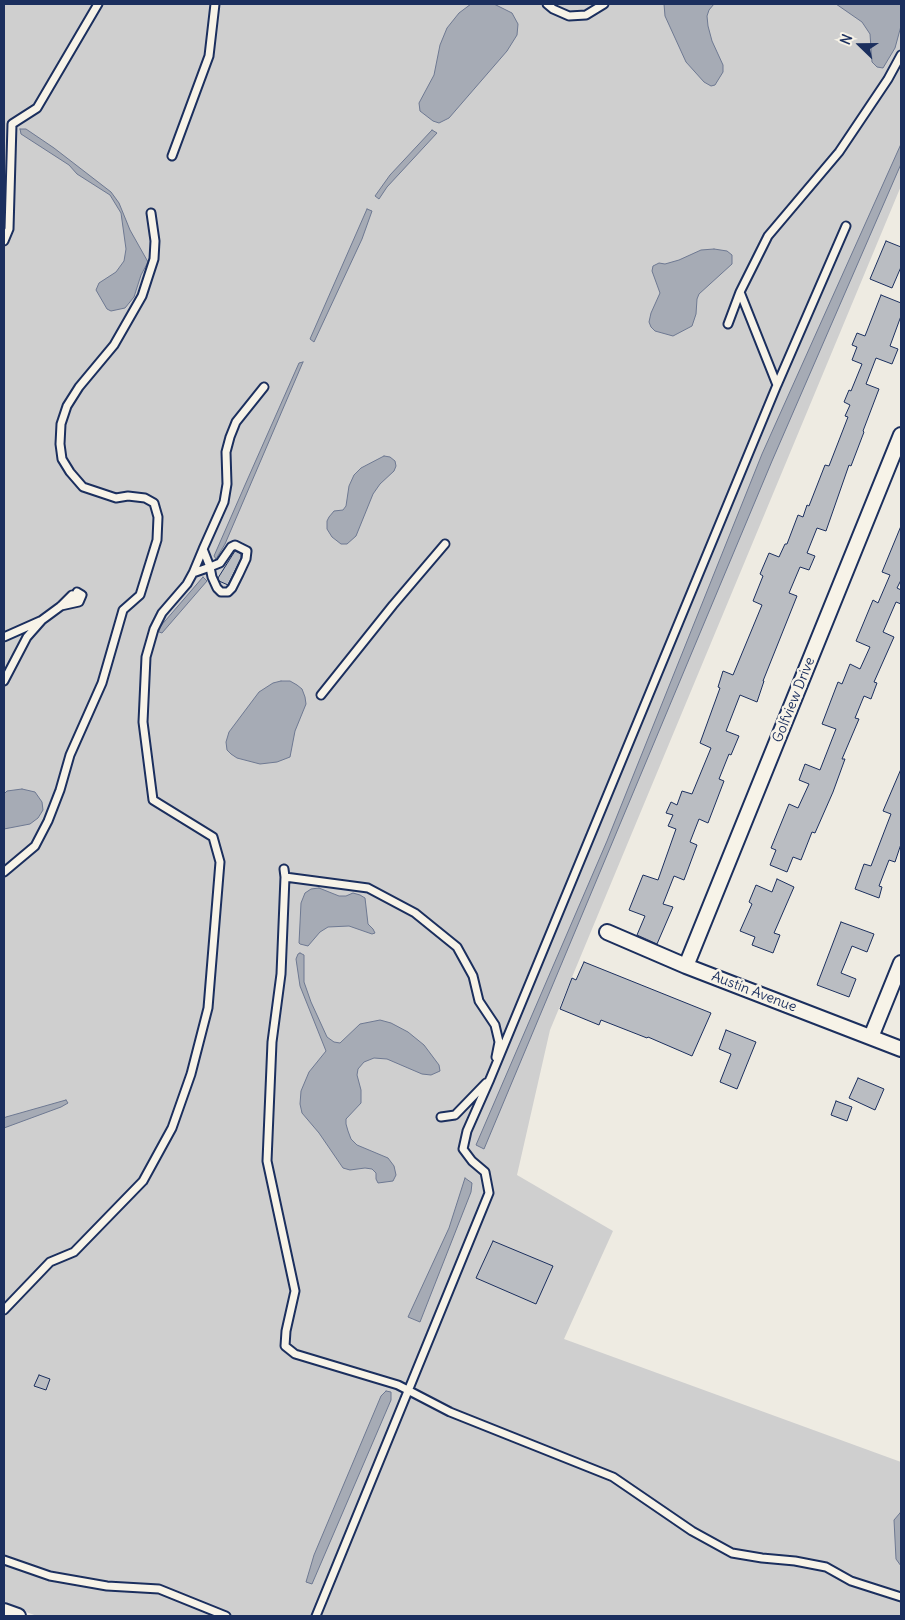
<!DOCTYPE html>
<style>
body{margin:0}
#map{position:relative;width:905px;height:1620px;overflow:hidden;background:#eeebe2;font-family:Delius,sans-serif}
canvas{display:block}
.frame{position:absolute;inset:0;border:5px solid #1b2f5e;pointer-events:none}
.north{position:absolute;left:835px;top:20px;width:50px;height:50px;-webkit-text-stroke:4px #f7f3e8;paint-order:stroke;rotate:292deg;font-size:14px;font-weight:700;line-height:20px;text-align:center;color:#1b2f5e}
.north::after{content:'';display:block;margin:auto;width:18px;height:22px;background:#1b2f5e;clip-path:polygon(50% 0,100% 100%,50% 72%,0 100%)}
</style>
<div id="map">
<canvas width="905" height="1620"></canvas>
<div class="frame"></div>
<div class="north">N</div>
</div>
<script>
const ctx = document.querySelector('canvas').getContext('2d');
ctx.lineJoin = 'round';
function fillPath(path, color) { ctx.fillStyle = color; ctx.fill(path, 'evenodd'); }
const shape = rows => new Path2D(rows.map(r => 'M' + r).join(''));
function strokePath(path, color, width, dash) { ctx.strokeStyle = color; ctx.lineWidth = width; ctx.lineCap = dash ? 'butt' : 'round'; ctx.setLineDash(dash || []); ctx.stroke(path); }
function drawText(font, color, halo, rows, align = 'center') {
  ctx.font = font + ' Delius,sans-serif'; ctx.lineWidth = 5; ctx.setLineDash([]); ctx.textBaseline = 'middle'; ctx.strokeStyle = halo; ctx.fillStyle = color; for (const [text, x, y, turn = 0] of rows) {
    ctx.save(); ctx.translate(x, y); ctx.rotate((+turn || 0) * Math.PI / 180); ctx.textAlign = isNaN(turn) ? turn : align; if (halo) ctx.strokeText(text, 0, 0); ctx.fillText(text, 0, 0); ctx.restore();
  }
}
fillPath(shape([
 [4,4,901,4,901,186,550,1030,517,1175,613,1231,564,1339,901,1462,901,1616,37,1616,4,1604]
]), '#cfcfcf');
const water = shape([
 [471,4,494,4,512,13,518,24,517,35,507,51,449,118,439,123,433,121,420,111,419,103,434,75,440,45,447,28,459,13,471,4],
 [664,4,714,4,709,10,707,16,708,26,712,41,723,65,723,72,715,85,711,86,704,82,686,62,665,16,664,4],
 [836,4,901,4,901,26,895,48,883,68,877,67,872,62,870,34,862,22,836,4],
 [20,129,26,129,54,148,111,192,119,203,130,230,148,262,141,275,134,297,125,308,111,311,107,309,96,290,99,283,116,272,124,261,126,249,121,213,110,195,77,174,69,165,21,134,20,129],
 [432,130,437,133,387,187,379,199,375,196,390,175,432,130],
 [901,144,901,164,772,461,484,1149,476,1145,607,841,762,454,901,144],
 [367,209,372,211,362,239,314,342,310,339,367,209],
 [714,249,727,251,732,255,732,264,699,294,697,299,696,314,692,326,673,336,655,331,651,327,649,322,651,313,660,293,652,271,653,266,659,263,665,264,679,260,701,250,714,249],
 [303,362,225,544,216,559,214,556,245,485,299,363,303,362],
 [384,456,390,457,395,461,396,466,394,471,380,484,373,494,356,536,347,544,341,544,332,537,327,529,327,521,329,517,334,511,343,510,346,506,349,486,354,475,361,468,384,456],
 [203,577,207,581,162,633,159,632,159,628,203,577],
 [281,681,290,681,297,685,302,689,305,697,306,704,295,731,290,757,277,762,260,764,237,758,231,754,227,750,226,742,229,732,259,692,273,683,281,681],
 [22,789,35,792,42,802,43,810,38,818,30,824,4,829,4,794,7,791,22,789],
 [319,888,339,896,346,896,353,893,360,895,365,898,368,924,373,929,375,933,372,934,349,926,328,927,320,932,308,946,300,944,299,943,301,903,305,893,311,889,319,888],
 [300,953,304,955,304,982,311,1002,327,1037,334,1042,340,1043,360,1024,380,1020,391,1023,408,1032,424,1045,439,1065,440,1071,431,1075,422,1074,387,1059,374,1058,364,1062,358,1069,357,1075,361,1090,361,1103,346,1119,346,1124,348,1131,351,1139,357,1145,388,1158,394,1166,396,1175,393,1181,378,1183,376,1179,376,1173,372,1169,365,1168,350,1170,343,1168,319,1133,302,1113,300,1104,301,1091,309,1072,326,1051,300,986,296,959,298,954,300,953],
 [66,1100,68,1103,61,1107,4,1128,4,1118,6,1117,66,1100],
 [465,1178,472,1183,471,1192,420,1322,408,1317,449,1228,465,1178],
 [386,1391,391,1392,391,1400,312,1584,306,1582,314,1555,381,1396,386,1391],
 [900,1513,901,1513,901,1566,896,1559,894,1520,900,1513]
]);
fillPath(water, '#a6abb5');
strokePath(water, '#6e7992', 1);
const building = shape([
 [886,241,901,247,901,267,892,288,870,279,886,241],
 [881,295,901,303,901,316,890,346,898,349,892,364,876,358,866,384,879,389,863,431,864,432,851,466,849,465,826,531,817,528,807,553,815,556,809,570,800,567,789,593,797,596,763,681,764,681,757,702,740,695,726,731,739,736,731,755,729,754,719,779,724,781,708,823,699,819,690,842,697,845,684,880,674,876,663,904,673,907,657,944,637,935,645,916,629,910,643,875,658,880,676,829,668,826,673,815,666,813,671,802,677,805,682,791,692,794,711,748,700,743,720,688,718,687,723,671,733,675,762,605,753,601,763,576,760,574,769,553,779,557,785,544,787,544,798,515,803,517,807,505,809,506,825,465,829,466,848,417,845,416,850,405,844,402,849,390,851,391,862,364,852,360,857,347,852,345,857,333,865,336,881,295],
 [901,526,901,580,897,588,901,590,901,604,896,602,883,632,894,637,874,682,877,683,871,699,864,696,855,718,859,719,842,759,845,759,833,792,815,833,812,832,801,860,793,857,787,872,770,865,776,850,771,848,789,804,798,808,809,784,799,780,805,764,820,770,836,729,822,724,838,682,842,684,850,664,860,669,870,647,856,641,873,600,878,603,890,575,882,572,901,526],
 [235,551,241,554,241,558,228,585,219,581,218,578,235,551],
 [901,769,901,844,895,862,889,860,879,886,882,887,879,898,855,889,864,864,871,866,891,814,883,811,901,769],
 [777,879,794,887,774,933,780,935,773,953,752,945,755,937,740,931,752,904,749,902,756,885,772,892,777,879],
 [841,922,874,934,867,952,852,946,841,973,856,979,849,997,817,985,841,922],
 [584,962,711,1013,692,1056,648,1037,647,1038,601,1020,599,1025,560,1009,572,978,576,980,584,962],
 [726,1030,756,1042,737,1089,720,1082,731,1054,719,1049,726,1030],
 [858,1078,884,1089,875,1110,849,1098,858,1078],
 [836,1101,852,1107,847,1121,831,1115,836,1101],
 [493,1241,553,1266,536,1304,476,1278,493,1241],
 [39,1375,50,1379,46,1390,34,1386,39,1375]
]);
fillPath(building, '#babdc2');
strokePath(building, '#1b2f5e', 1);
const service = shape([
 [547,4,553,9,569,16,586,15,604,4],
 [172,156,209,56,215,4],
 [846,226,777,385,740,292,768,236,839,152,888,79,901,55],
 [4,241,9,229,12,124,37,108,98,4],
 [728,324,740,292],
 [203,549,193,573,210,567,220,563,231,547,235,545,247,551,246,559,239,574,232,588,228,592,221,592,217,588,212,577,210,567,203,549,224,502,227,484,226,452,230,437,236,422,264,387],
 [4,637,40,621],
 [4,681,27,637,42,620,61,606,72,595,74,598,77,592,82,595,79,602,61,606],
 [321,695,393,605,445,544],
 [284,869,285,877,368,888,415,913,457,947,473,976,479,1001,495,1025,499,1042,496,1057],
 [4,872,35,846,48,821,60,790,70,755,102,683,123,610,140,595,157,540,158,517,154,503,145,498,128,496,116,498,83,487,70,472,62,459,60,444,61,424,67,406,79,387,114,345,142,296,154,259,155,241,151,213],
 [285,877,281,974,272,1042,267,1161,295,1291,286,1331,285,1346,295,1354,398,1385,450,1412,613,1477,692,1531,732,1553,762,1558,795,1561,826,1567,851,1581,901,1597],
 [441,1117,455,1115,486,1083],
 [4,1310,50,1262,74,1252,143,1181,172,1128,191,1074,208,1008,220,862,213,837,153,800,143,722,146,657,154,629,162,613,187,584,193,573],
 [4,1560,50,1576,107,1586,159,1589,226,1616],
 [316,1616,489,1193,485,1172,472,1161,463,1149,467,1131,490,1079,777,385]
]);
const minor = shape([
 [607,932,686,966,901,1049],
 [686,966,901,435],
 [871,1037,901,963],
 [4,1611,18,1616]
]);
strokePath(service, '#1b2f5e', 11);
strokePath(minor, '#1b2f5e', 18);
strokePath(service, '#f7f3e8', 7);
strokePath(minor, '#f7f3e8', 14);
drawText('14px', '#1b2f5e', '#f7f3e8', [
 ["Golfview Drive",794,700,-68],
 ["Austin Avenue",754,992,21]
]);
</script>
